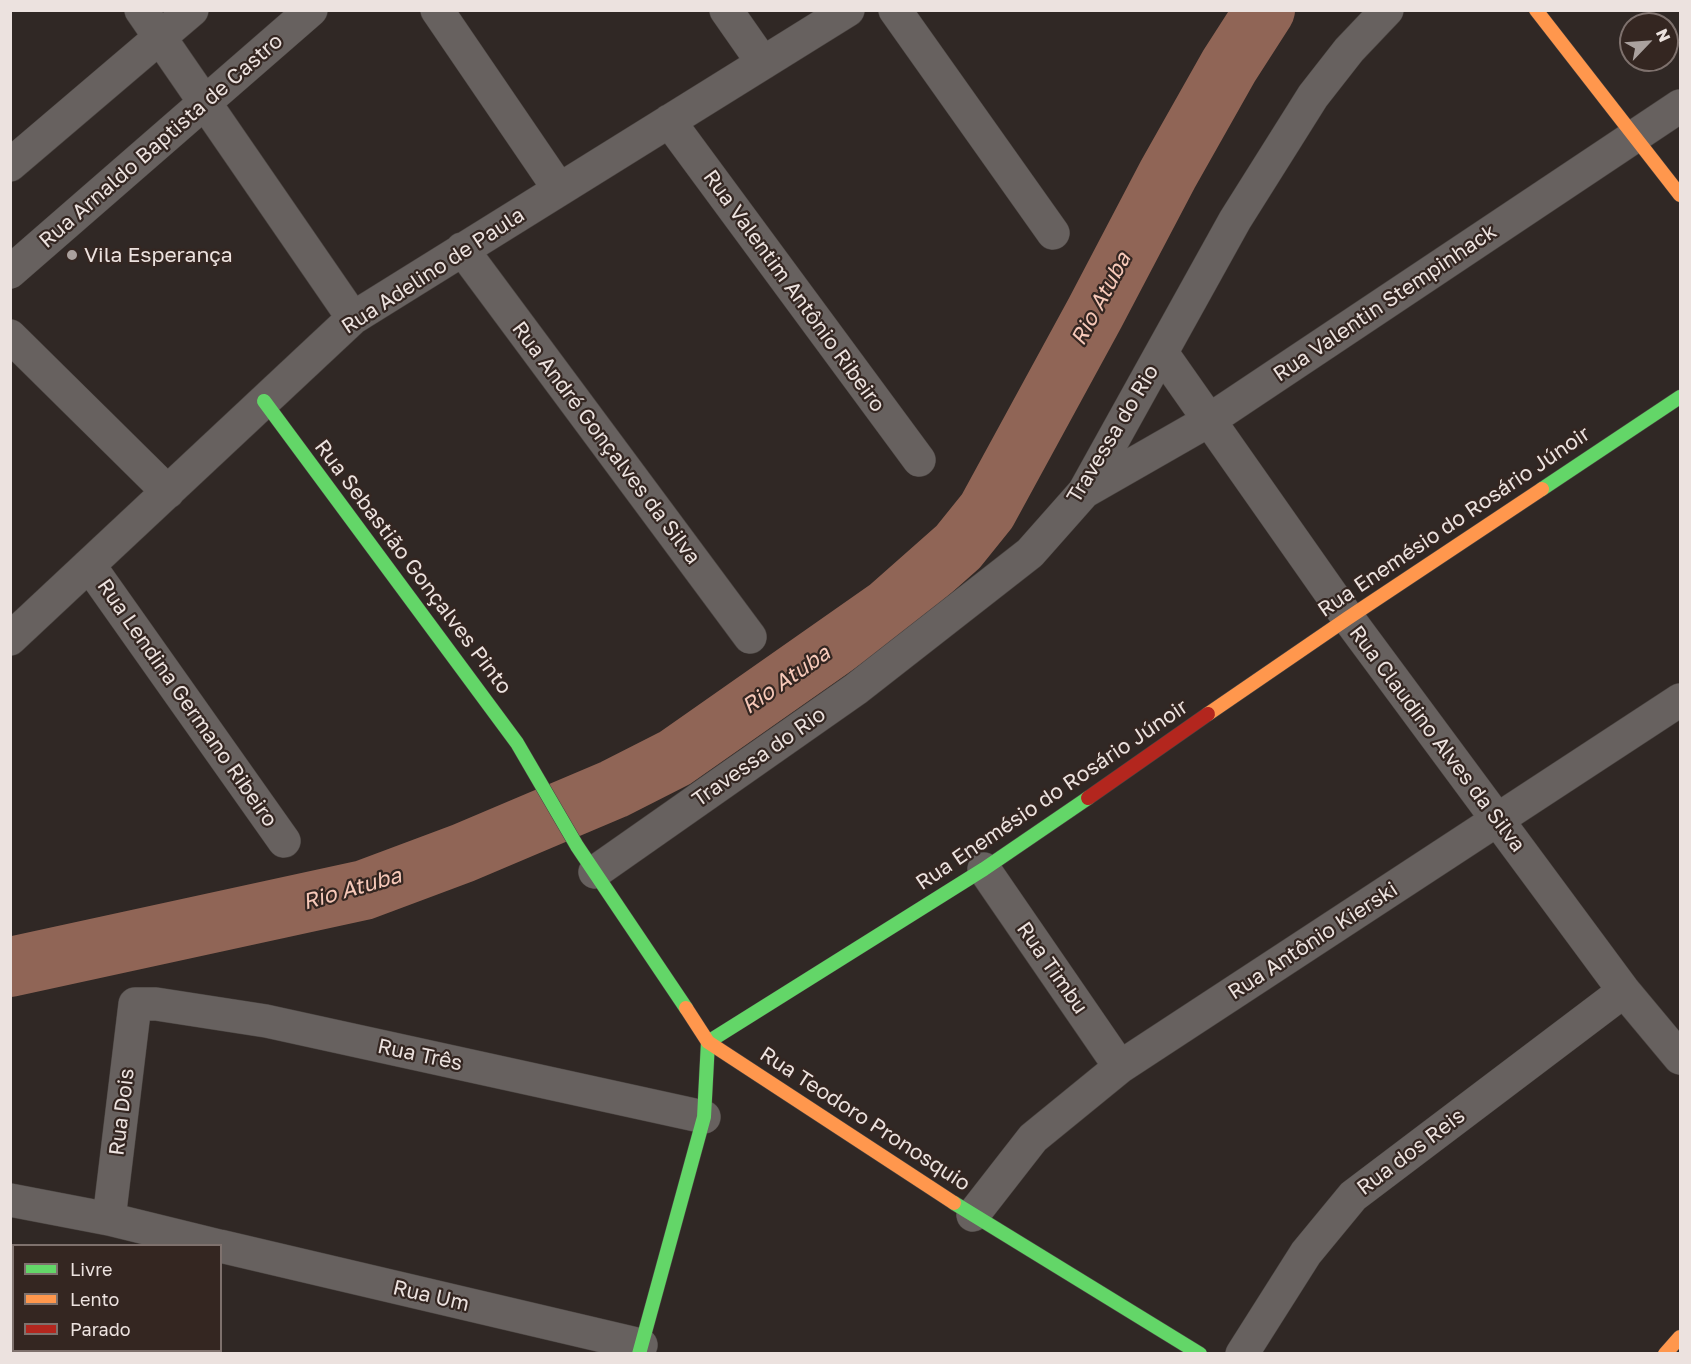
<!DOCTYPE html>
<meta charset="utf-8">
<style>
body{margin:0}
#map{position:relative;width:1691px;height:1364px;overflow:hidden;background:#302825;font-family:"Golos Text",sans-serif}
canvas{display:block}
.frame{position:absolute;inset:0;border:12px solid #ece2df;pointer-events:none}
.legend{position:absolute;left:12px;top:1244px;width:210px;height:108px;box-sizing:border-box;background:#342621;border:2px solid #7e716d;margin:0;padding:8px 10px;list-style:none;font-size:18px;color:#ece2df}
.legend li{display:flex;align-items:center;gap:12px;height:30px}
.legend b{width:30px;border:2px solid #7e716d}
.north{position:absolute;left:1619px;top:12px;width:60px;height:60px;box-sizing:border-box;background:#342621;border:2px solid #7e716d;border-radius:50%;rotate:65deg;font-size:16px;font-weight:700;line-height:24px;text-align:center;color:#ece2df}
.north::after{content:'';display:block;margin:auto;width:21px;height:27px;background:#aaa19e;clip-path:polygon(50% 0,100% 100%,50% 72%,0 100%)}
</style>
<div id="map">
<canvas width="1691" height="1364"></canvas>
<div class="frame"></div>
<ul class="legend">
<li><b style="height:8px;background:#63d668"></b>Livre</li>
<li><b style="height:8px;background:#ff974d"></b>Lento</li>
<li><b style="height:8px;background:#b3261e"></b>Parado</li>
</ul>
<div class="north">N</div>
</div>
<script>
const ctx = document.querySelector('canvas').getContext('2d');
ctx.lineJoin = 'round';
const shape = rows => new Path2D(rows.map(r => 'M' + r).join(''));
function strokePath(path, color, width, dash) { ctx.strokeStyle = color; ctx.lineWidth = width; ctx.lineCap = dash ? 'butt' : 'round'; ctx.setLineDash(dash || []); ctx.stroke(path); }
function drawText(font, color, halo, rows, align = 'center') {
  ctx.font = font + ' "Golos Text",sans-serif'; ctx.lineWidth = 4.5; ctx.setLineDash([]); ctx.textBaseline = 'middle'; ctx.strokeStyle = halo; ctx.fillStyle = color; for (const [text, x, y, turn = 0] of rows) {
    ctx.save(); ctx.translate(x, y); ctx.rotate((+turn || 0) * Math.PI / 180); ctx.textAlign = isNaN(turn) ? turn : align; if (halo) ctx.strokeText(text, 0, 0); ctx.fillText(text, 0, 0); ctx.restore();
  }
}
strokePath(shape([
 [10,967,364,890,463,853,614,789,675,758,889,608,958,547,987,511,1095,313,1168,174,1229,66,1265,10]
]), '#906556', 60);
const street = shape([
 [141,10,353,318],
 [437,10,559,189],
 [726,10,763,63],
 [895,10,1053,233],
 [669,121,919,460],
 [10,165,192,10],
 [462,249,750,637],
 [10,272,311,10],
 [10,336,168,492],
 [1162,353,1348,618,1624,991,1680,1058],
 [1084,492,1208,421,1680,106],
 [89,565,284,841],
 [10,639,353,318,848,10],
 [984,869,1120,1067],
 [595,872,856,689,1030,553,1084,492,1235,220,1313,96,1349,50,1387,10],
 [10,1200,109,1219,219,1246],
 [973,1215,1033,1138,1120,1067,1680,700],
 [109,1219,135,1004,156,1004,266,1021,704,1117],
 [220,1246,641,1345],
 [1242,1354,1306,1253,1353,1196,1624,991]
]);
const fast = shape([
 [264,401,517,743,577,846,686,1008],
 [1542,489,1680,397],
 [954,1203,1200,1354],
 [639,1354,704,1117,708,1042,984,869,1088,798]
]);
const slow = shape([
 [1536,10,1680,195],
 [1208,714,1348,618,1542,489],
 [686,1008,708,1042,954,1203],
 [1665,1354,1680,1337]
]);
const jam = shape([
 [1088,798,1208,714]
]);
strokePath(street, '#4a4441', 34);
strokePath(fast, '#4a4441', 15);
strokePath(slow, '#4a4441', 15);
strokePath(jam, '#4a4441', 15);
strokePath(street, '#67615f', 33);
strokePath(fast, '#63d668', 14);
strokePath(slow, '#ff974d', 14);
strokePath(jam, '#b3261e', 14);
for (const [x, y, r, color] of [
 [72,255,6,"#aaa19e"]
]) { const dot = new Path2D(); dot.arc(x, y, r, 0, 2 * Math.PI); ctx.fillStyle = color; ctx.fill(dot); strokePath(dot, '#342621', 2); }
drawText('21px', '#ece2df', '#342621', [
 ["Rua Arnaldo Baptista de Castro",161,141,-41],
 ["Rua Adelino de Paula",433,271,-33],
 ["Rua Valentim Antônio Ribeiro",794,291,54],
 ["Rua Valentin Stempinhack",1385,303,-34],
 ["Travessa do Rio",1113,434,-59],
 ["Rua André Gonçalves da Silva",606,443,53],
 ["Rua Enemésio do Rosário Júnoir",1454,522,-34],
 ["Rua Sebastião Gonçalves Pinto",413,567,53],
 ["Rua Lendina Germano Ribeiro",187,703,55],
 ["Rua Claudino Alves da Silva",1437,739,53],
 ["Travessa do Rio",759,757,-35],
 ["Rua Enemésio do Rosário Júnoir",1052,795,-34],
 ["Rua Antônio Kierski",1313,941,-33],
 ["Rua Timbu",1052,968,55],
 ["Rua Três",420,1055,12],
 ["Rua Dois",122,1112,-83],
 ["Rua Teodoro Pronosquio",865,1119,33],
 ["Rua dos Reis",1411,1152,-37],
 ["Rua Um",431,1296,13]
]);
drawText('21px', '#ece2df', '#342621', [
 ["Vila Esperança",84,255]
], 'left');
drawText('italic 22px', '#f7c9b9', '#342621', [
 ["Rio Atuba",1101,299,-62],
 ["Rio Atuba",786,680,-35],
 ["Rio Atuba",352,889,-16]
]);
</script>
